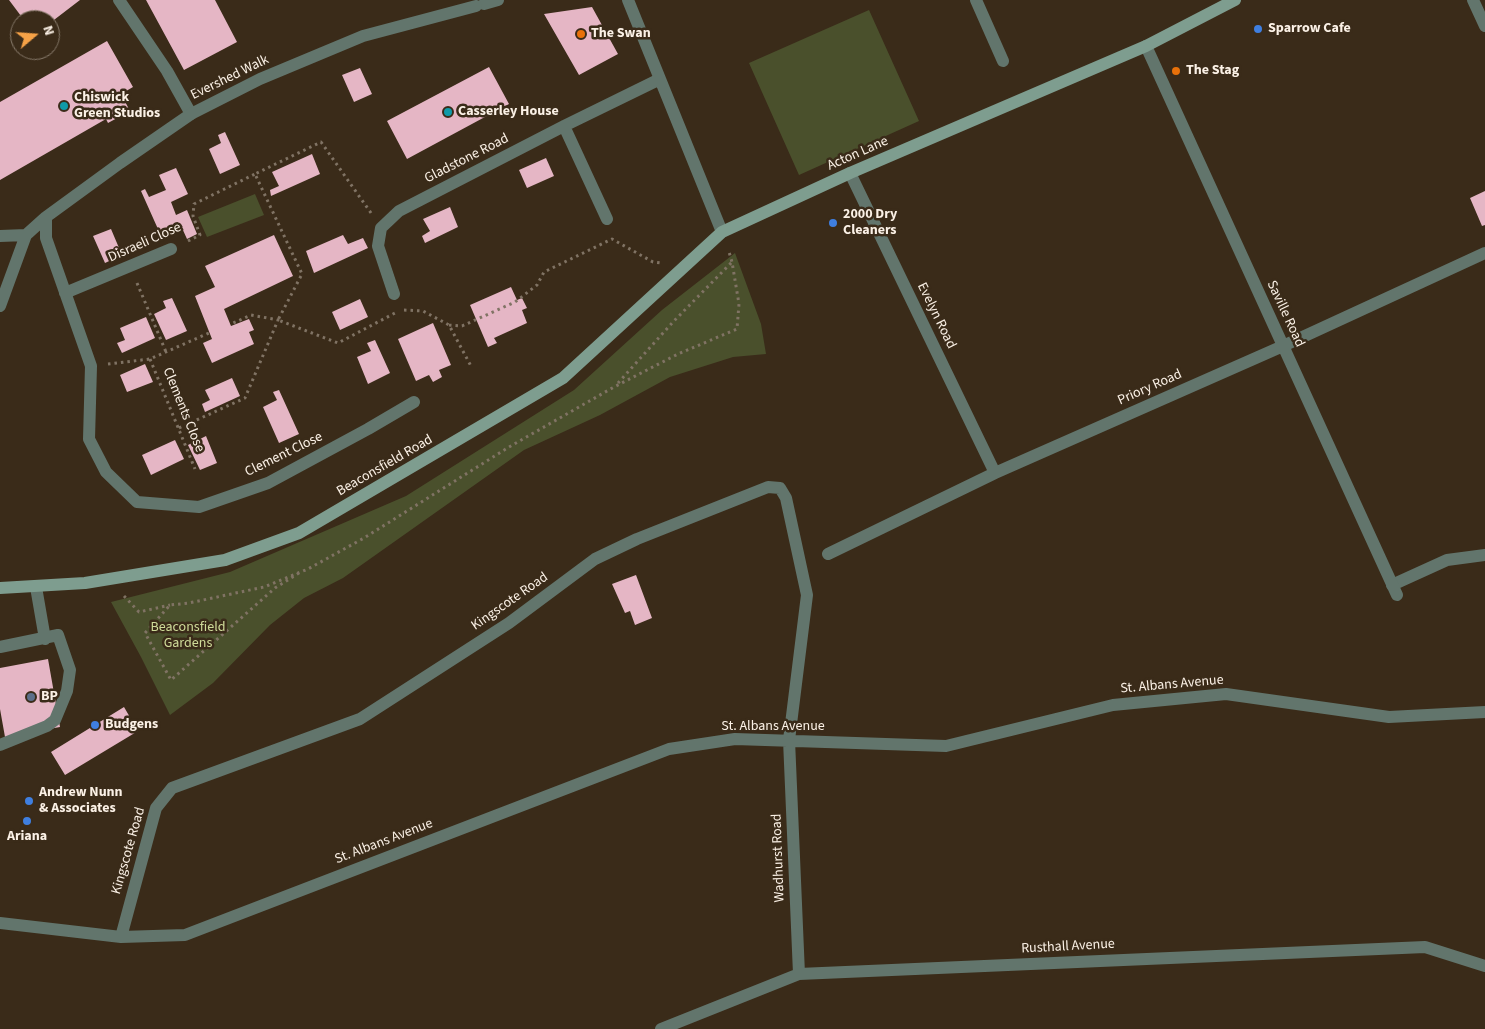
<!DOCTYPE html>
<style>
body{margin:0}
#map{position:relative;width:1485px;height:1029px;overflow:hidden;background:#3a2b19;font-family:"Source Sans 3",sans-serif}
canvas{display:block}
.north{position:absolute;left:10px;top:10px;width:50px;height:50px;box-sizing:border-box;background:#3a2b19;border:1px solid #877a6b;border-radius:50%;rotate:72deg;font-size:14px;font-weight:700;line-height:20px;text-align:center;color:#fbf1e6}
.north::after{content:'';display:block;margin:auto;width:18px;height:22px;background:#f6a247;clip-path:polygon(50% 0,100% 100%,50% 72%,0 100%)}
</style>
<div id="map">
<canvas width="1485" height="1029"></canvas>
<div class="north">N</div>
</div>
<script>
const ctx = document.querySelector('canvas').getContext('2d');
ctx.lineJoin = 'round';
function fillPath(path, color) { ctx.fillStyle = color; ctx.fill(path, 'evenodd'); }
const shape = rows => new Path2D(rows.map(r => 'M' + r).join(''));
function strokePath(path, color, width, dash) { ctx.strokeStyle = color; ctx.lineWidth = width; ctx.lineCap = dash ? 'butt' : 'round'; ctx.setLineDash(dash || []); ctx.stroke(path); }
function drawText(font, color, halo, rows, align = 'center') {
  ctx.font = font + ' "Source Sans 3",sans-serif'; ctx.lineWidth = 5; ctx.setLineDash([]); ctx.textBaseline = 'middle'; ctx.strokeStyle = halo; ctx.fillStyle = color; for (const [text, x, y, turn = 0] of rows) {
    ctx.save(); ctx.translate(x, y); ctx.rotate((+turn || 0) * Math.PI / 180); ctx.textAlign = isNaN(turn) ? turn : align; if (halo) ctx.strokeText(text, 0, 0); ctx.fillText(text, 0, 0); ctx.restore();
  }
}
fillPath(shape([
 [869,10,919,121,799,175,749,63],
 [255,194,264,215,207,237,198,217],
 [735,253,761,324,766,354,733,357,670,377,600,415,524,450,343,578,304,598,270,625,213,683,170,715,141,657,111,602,230,572,406,496,574,390,662,310]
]), '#4a502c');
fillPath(shape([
 [9,0,80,0,50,23,50,20,24,20],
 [146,0,215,0,237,42,184,70],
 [592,7,618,54,579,75,544,14],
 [107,41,133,87,121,94,130,111,108,123,106,119,0,180,0,102],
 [489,67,509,104,407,159,387,121],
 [360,68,372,94,354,102,342,75],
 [225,132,240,165,220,174,209,149,221,143,218,135],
 [312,154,320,174,271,196,270,190,279,186,272,172],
 [546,158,554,176,527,188,519,170],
 [176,168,188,194,171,202,176,215,187,210,197,234,187,239,182,228,162,238,141,191,145,189,149,197,166,190,159,175],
 [1485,191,1485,225,1482,226,1470,198],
 [450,207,458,227,425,243,422,236,430,231,423,219],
 [111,229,122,255,105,263,93,236],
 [274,235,293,276,224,309,231,326,249,319,254,330,249,332,254,344,212,363,203,343,212,339,195,296,215,287,205,266],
 [343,235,348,244,363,238,368,248,314,273,306,251],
 [511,287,517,300,522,298,527,308,522,310,527,323,494,338,497,343,488,347,470,305],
 [172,298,187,331,166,340,154,314,166,308,163,301],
 [360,299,368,317,340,330,332,312],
 [146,317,155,338,122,353,117,343,125,340,120,328],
 [433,323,451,365,439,370,442,377,433,382,429,375,416,381,398,339],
 [375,340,390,373,368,384,357,357,371,351,367,343],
 [145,364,153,382,127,392,120,375],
 [232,378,240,396,205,412,202,404,210,400,205,390],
 [279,390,299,434,279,443,263,407,277,400,273,392],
 [206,436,217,463,200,470,188,445],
 [175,440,184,459,151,475,142,455],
 [636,575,652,618,635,625,630,611,625,613,612,584],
 [48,659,60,727,5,737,0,709,0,668],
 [124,707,138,731,65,775,51,752]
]), '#e5b6c5');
strokePath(shape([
 [371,213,321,142,255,174,302,274,278,320,338,343,395,313],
 [188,241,200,235,193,216,194,204,255,174],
 [137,283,166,352],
 [404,310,423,311,449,325,472,368],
 [449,325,462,326,515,302,537,285,544,272,612,239,653,262,661,263],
 [150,359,195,469],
 [108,364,150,359,209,333],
 [618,383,673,322,732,262],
 [179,428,245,398,278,320,251,315,231,324],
 [299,573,275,588,171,680,145,633,170,605,189,603,264,587,308,569,364,538,509,447,614,387,678,354,737,329,739,304,732,262,729,252],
 [124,596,139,612,170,605]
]), '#807364', 3, [2.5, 4]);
strokePath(shape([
 [119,0,167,71,191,114],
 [976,0,1003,61],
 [1392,585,1447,560,1485,555],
 [36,587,45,639],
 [0,647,58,635,70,670,67,691,55,720,47,726,0,745]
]), '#62756c', 12);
strokePath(shape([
 [484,4,498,0]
]), '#62756c', 12);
strokePath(shape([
 [628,0,722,232],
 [1473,0,1485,26],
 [1146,46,1397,595],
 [564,126,607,219],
 [850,173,995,473],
 [46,217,46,238,91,366,89,439,106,472,137,502,199,507,268,483,368,429,414,402],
 [0,236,26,235],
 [65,293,171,249],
 [394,294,378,246,381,228,399,211,564,126,660,79],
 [0,306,26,235,46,217,120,163,191,114,260,79,363,36,476,6],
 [828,554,995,473,1283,346,1485,253],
 [0,923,121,937,185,935,669,749,735,739,946,746,1113,705,1226,694,1389,717,1485,712],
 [121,937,156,808,172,788,360,719,509,623,595,559,637,539,768,487,780,488,786,498,807,595,789,740,799,974],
 [661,1029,799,974,1425,947,1485,966]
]), '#62756c', 12);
strokePath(shape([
 [0,588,85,583,225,560,299,533,563,378,722,232,850,173,1146,46,1235,0]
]), '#7e9d8f', 12);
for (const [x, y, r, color] of [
 [1258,29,5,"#3f7fe0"],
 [581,34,5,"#e8710a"],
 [1176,71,5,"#e8710a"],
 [64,106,5,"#0f9aa8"],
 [448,112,5,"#0f9aa8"],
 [833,223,5,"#3f7fe0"],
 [31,697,5,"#5c6f8a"],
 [95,725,5,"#3f7fe0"],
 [29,801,5,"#3f7fe0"],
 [27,821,5,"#3f7fe0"]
]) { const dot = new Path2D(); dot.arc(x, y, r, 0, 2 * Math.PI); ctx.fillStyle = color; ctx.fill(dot); strokePath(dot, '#3a2b19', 2); }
drawText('bold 14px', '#fbf1e6', '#3a2b19', [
 ["Sparrow Cafe",1268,29],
 ["The Swan",591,34],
 ["The Stag",1186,71],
 ["Chiswick",74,98],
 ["Green Studios",74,114],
 ["Casserley House",458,112],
 ["2000 Dry",843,215],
 ["Cleaners",843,231],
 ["BP",41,697],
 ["Budgens",105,725],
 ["Andrew Nunn",39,793],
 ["& Associates",39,809],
 ["Ariana",27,837,"center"]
], 'left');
drawText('14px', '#fbf1e6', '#3a2b19', [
 ["Evershed Walk",230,78,-26],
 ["Acton Lane",858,154,-24],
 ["Gladstone Road",467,159,-27],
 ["Disraeli Close",145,243,-24],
 ["Saville Road",1285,314,65],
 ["Evelyn Road",936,316,64],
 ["Priory Road",1150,388,-24],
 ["Clements Close",183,410,68],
 ["Clement Close",284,455,-26],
 ["Beaconsfield Road",385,466,-30],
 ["Kingscote Road",510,602,-35],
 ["St. Albans Avenue",1172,685,-5],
 ["St. Albans Avenue",773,727],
 ["St. Albans Avenue",384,842,-21],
 ["Kingscote Road",129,851,-74],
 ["Wadhurst Road",779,858,-92],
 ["Rusthall Avenue",1068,947,-3]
]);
drawText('14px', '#cfdb99', '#3a2b19', [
 ["Beaconsfield",188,628],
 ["Gardens",188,644]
]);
</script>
